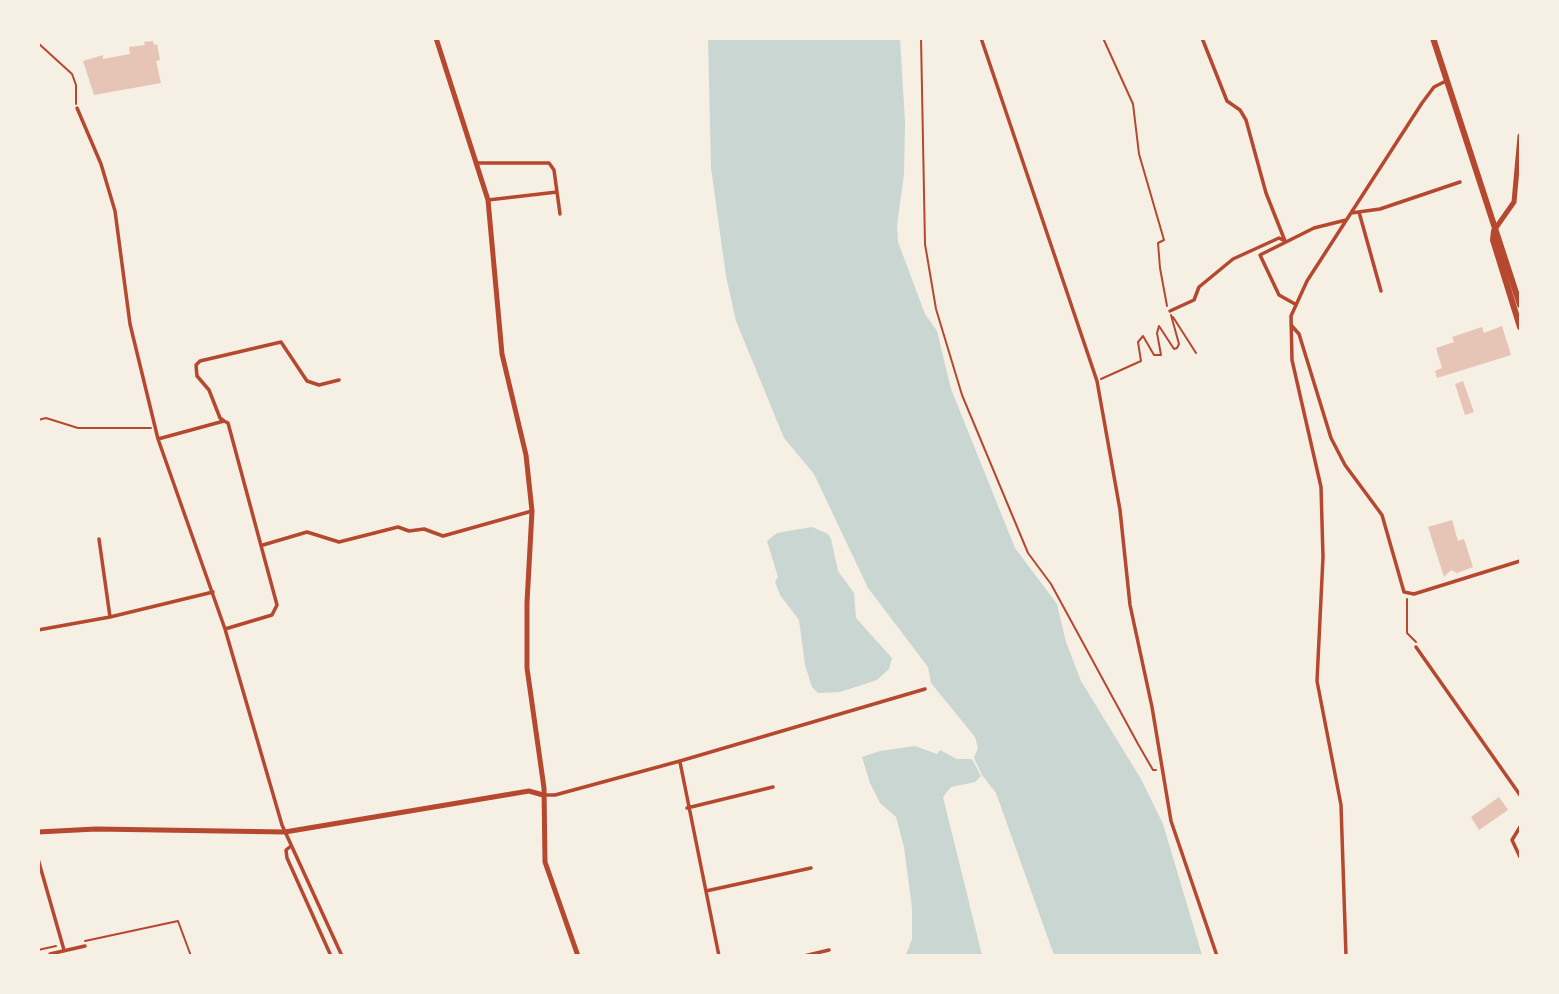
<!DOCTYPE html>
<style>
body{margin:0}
#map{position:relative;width:1559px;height:994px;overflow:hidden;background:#f6efe4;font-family:"Nunito Sans",sans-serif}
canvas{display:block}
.frame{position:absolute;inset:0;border:40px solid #f6efe4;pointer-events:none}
</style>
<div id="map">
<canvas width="1559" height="994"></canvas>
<div class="frame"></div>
</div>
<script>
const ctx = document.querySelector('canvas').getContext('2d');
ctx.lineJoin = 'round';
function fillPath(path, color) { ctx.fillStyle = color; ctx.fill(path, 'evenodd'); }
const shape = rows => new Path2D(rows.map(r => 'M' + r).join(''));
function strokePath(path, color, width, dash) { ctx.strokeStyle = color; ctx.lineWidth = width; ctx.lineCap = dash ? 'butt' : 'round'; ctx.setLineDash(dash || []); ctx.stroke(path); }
fillPath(shape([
 [708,39,900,39,905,122,904,174,897,225,898,242,925,314,937,331,951,389,1015,548,1057,604,1066,642,1081,681,1141,779,1163,824,1202,955,1054,955,996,793,982,775,974,758,978,748,975,737,931,683,928,667,868,588,814,474,784,438,736,321,726,276,711,168],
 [812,527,828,534,831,539,838,571,854,593,856,618,892,658,889,669,877,680,840,692,818,693,812,687,805,665,799,620,780,595,775,582,778,577,767,541,777,533],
 [915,746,937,754,940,750,957,759,972,759,981,776,975,782,951,787,943,797,982,955,906,955,912,939,912,908,904,847,896,817,880,803,870,783,862,757,880,751]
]), '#c9d6d2');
fillPath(shape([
 [153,41,154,45,157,44,160,60,156,61,161,83,94,95,83,61,103,55,103,59,130,54,129,47,145,45,144,42],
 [1502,326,1511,355,1437,378,1435,371,1442,368,1436,348,1454,342,1452,337,1482,327,1484,333],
 [1463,381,1474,412,1465,415,1455,384],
 [1452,520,1458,541,1464,539,1473,567,1457,573,1451,570,1444,577,1428,527],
 [1499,797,1508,810,1479,830,1471,817]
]), '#e6c5b7');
strokePath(shape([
 [921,38,925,244,936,309,962,395,1028,553,1051,584,1138,744,1153,770,1156,770],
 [1103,38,1133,104,1139,154,1164,240,1158,243,1160,268,1167,306],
 [38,43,72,74,76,85,76,104],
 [1173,317,1196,353],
 [1101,379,1141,361,1138,342,1143,336,1154,355,1161,355,1157,333,1159,326,1174,349,1177,348,1179,344,1171,315],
 [38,420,46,418,78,428,151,428],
 [1407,599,1407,633,1416,642],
 [85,941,178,921,191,956],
 [38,950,56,946]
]), '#b5482f', 2);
strokePath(shape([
 [981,38,1097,381,1120,510,1130,605,1152,707,1171,821,1217,956],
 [1202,38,1227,101,1240,110,1246,120,1266,193,1285,241],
 [77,108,101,164,115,211,130,324,158,439,225,629,282,825,342,956],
 [478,163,549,163,554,170,560,214],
 [488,200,557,192],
 [1359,212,1381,291],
 [1351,213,1380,209,1460,182],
 [1295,304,1279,295,1260,255,1314,228,1346,220],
 [1170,311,1194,300,1199,287,1233,259,1279,238,1285,241],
 [1291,325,1299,334,1331,438,1345,465,1382,515,1404,592,1414,594,1520,561],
 [224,421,220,418,209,390,197,376,196,365,200,361,281,342,307,381,319,385,339,380],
 [158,439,224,421,228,423,277,605,272,615,225,629],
 [99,539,110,617],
 [263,545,307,532,339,542,398,527,409,531,424,529,443,536,532,511],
 [38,630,110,617,213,592],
 [1416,647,1520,795],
 [680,762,719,956],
 [545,795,555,795,680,761,925,689],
 [687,808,773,787],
 [1520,827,1512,840,1520,857],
 [291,846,286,850,287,858,331,956],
 [38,859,64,950],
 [706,891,811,868],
 [50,954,85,946],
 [804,956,829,950],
 [1346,956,1341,805,1317,681,1323,557,1321,487,1292,360,1291,316,1307,281,1422,103,1434,87,1446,81]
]), '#b5482f', 3.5);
strokePath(shape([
 [436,38,488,200,502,354,526,455,532,511,527,603,527,668,544,788,545,862,578,956],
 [1495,229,1514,202,1520,136],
 [38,832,96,829,285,832,529,791,543,795]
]), '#b5482f', 5);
strokePath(shape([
 [1433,38,1520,305],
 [1494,231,1493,240,1520,327]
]), '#b5482f', 6);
</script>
